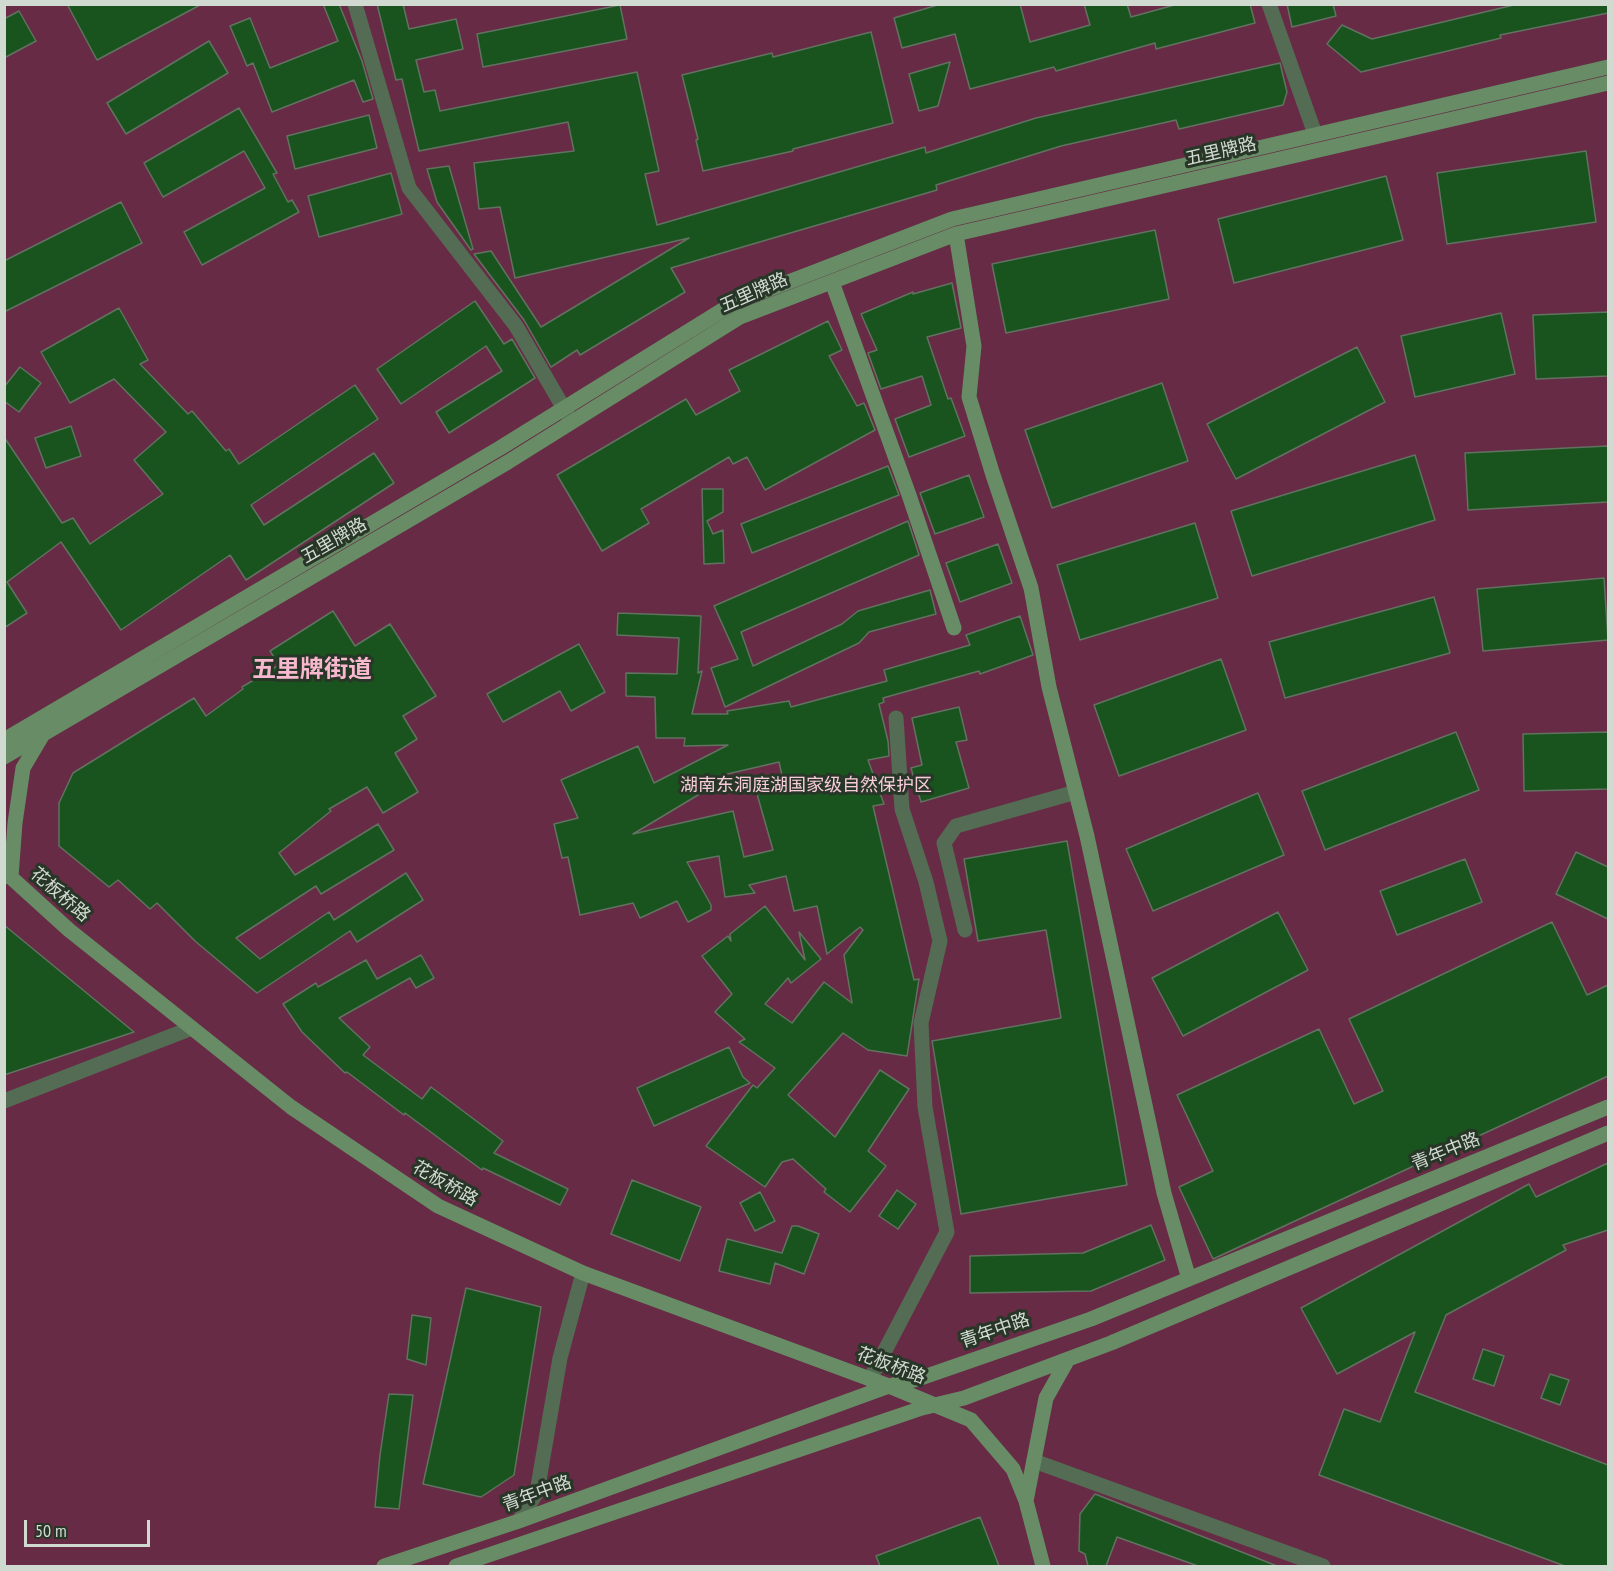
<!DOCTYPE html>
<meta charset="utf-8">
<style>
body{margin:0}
#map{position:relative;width:1613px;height:1571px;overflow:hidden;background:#283628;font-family:"PT Sans Narrow",sans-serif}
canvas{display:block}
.frame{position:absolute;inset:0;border:6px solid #d1dad0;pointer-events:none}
.scale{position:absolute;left:24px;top:1520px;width:126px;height:27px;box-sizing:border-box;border:3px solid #d1dad0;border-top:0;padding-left:8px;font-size:18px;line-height:21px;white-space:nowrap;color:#d1dad0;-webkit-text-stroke:4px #283628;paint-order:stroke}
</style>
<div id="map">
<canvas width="1613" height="1571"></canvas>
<div class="frame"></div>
<div class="scale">50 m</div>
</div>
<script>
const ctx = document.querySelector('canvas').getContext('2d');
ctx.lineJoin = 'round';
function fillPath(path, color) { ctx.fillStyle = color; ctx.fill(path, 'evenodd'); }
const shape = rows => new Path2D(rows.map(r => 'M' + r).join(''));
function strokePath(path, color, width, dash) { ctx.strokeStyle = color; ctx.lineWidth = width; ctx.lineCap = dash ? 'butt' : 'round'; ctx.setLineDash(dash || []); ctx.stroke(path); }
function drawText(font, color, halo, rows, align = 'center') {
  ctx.font = font + ' "PT Sans Narrow","Noto Sans SC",sans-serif'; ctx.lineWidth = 6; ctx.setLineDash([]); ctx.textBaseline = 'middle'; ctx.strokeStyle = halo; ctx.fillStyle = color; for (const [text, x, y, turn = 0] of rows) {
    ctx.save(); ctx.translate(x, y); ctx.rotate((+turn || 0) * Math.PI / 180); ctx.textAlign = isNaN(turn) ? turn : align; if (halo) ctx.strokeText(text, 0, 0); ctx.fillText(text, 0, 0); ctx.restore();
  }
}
fillPath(shape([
 [5,5,1608,5,1608,1566,5,1566]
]), '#672b45');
const building = shape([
 [67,4,202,4,97,60,67,4],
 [323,4,339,4,362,61,373,99,363,102,354,80,272,112,253,63,247,66,230,26,250,18,270,68,338,41,323,4],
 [377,4,403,4,409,29,456,19,463,49,416,60,424,92,435,90,440,111,637,72,659,171,645,174,657,225,925,147,926,153,1036,118,1280,63,1287,92,1283,105,1179,129,1176,120,1061,146,936,185,937,190,671,268,685,292,580,355,577,350,551,367,524,320,474,254,491,251,541,327,689,238,515,278,500,207,479,209,474,163,574,151,568,122,419,151,402,79,396,80,377,4],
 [941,4,1020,4,1030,42,1090,25,1084,4,1127,4,1131,17,1178,4,1250,4,1255,23,1156,49,1155,43,1056,71,1054,67,970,89,955,34,902,48,894,18,941,4],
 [1287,4,1333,4,1336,16,1292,27,1287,4],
 [1518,4,1608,4,1608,13,1500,35,1501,38,1361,72,1327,44,1342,25,1372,39,1518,4],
 [620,5,627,39,483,67,477,34,620,5],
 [19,11,36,41,4,58,4,19,19,11],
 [871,32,893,123,793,149,793,151,703,171,696,140,698,139,682,75,772,53,773,57,871,32],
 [209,41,228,73,126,134,107,103,209,41],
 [950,62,938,106,919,111,909,74,950,62],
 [239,108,277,173,273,174,288,202,292,200,299,212,202,265,184,232,265,188,244,151,163,197,144,163,239,108],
 [369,115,377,148,295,169,287,136,369,115],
 [1586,151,1596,222,1447,244,1437,173,1586,151],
 [449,166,473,249,471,250,437,202,427,169,449,166],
 [391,173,402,214,319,237,308,196,391,173],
 [1386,176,1403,240,1234,283,1218,219,1386,176],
 [121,202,142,243,4,312,4,261,121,202],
 [1155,230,1169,299,1006,333,992,264,1155,230],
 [952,283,961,328,927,337,948,399,951,398,965,436,909,457,895,419,931,405,922,376,881,389,868,353,877,350,861,314,913,292,913,294,952,283],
 [475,301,504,344,512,339,535,378,449,433,436,412,502,371,486,346,401,404,377,369,475,301],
 [119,308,148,360,140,364,188,414,192,411,226,451,229,449,239,464,355,385,378,419,251,505,264,525,374,453,394,483,246,580,230,555,121,630,61,542,7,582,27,613,4,628,4,437,62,523,73,518,90,544,163,494,134,460,166,432,114,379,70,403,41,352,119,308],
 [1608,312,1608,376,1536,379,1533,315,1608,312],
 [1501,313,1515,374,1415,397,1401,336,1501,313],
 [828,321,842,350,829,356,857,406,864,403,875,430,765,490,747,457,733,464,729,457,641,509,649,523,602,551,557,475,686,399,696,415,740,391,729,370,828,321],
 [1357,347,1385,402,1236,479,1207,424,1357,347],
 [20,367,41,383,19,412,4,401,4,387,20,367],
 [1162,383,1188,461,1052,508,1025,430,1162,383],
 [71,426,81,456,46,468,35,438,71,426],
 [1608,446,1608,502,1468,510,1465,453,1608,446],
 [1415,455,1435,520,1252,576,1231,511,1415,455],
 [888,466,899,495,752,553,741,524,888,466],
 [969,475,984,517,935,534,920,493,969,475],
 [702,489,723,489,723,512,707,521,713,534,723,530,724,563,704,564,702,489],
 [908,521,919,555,741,632,753,666,842,624,858,611,930,590,936,614,869,632,859,643,725,707,711,668,738,659,714,606,908,521],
 [1195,523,1218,598,1080,640,1057,565,1195,523],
 [998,544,1012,583,960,602,946,563,998,544],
 [1604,578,1608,640,1483,651,1477,589,1604,578],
 [1434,597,1450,653,1285,698,1269,642,1434,597],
 [333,611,355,646,390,624,436,696,403,716,417,739,395,753,418,792,383,813,367,787,329,809,331,811,279,853,295,875,378,824,394,850,321,894,316,886,236,938,260,959,329,912,334,920,406,873,423,900,357,942,350,931,257,993,195,941,157,903,150,909,118,880,109,887,59,846,59,803,73,773,194,698,206,716,243,689,242,687,279,665,270,651,333,611],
 [618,613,701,616,698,673,702,671,692,714,728,714,727,711,789,701,791,707,887,681,884,670,970,645,966,635,1020,616,1033,655,980,674,979,671,883,698,884,702,879,704,888,741,889,756,868,760,884,804,873,806,914,980,919,979,907,1056,868,1050,843,1033,788,1095,835,1137,880,1070,909,1089,868,1151,886,1166,850,1212,824,1192,826,1189,793,1159,782,1162,765,1187,706,1146,753,1085,757,1088,775,1068,739,1042,745,1039,715,1012,732,994,702,956,728,936,731,941,730,934,765,906,805,960,799,932,821,959,791,983,788,978,765,1004,792,1023,824,982,852,1003,844,955,863,930,860,927,827,954,817,906,794,911,786,876,749,885,755,893,725,897,719,856,687,862,711,905,711,910,688,922,677,901,640,918,633,903,580,915,568,857,562,858,554,824,578,818,561,780,638,746,654,783,728,745,684,746,685,738,656,738,655,697,626,696,626,673,677,674,679,638,617,635,618,613],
 [779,762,785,789,757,794,773,850,744,857,733,811,633,834,703,792,697,781,779,762],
 [579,644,605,692,571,711,560,691,503,722,487,694,579,644],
 [1221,659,1246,730,1119,776,1094,705,1221,659],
 [959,707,967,740,956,742,969,788,921,802,911,768,922,765,912,718,959,707],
 [1456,732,1479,790,1325,850,1302,791,1456,732],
 [1608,732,1608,789,1524,791,1523,734,1608,732],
 [1258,793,1284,855,1153,911,1126,849,1258,793],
 [1067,841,1127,1185,961,1214,932,1041,1061,1018,1046,930,978,941,964,859,1067,841],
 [1576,852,1608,867,1608,919,1556,894,1576,852],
 [1465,859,1482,902,1397,935,1380,891,1465,859],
 [1278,912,1308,970,1183,1036,1152,978,1278,912],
 [1552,922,1587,995,1608,985,1608,1076,1213,1259,1179,1187,1213,1171,1177,1095,1319,1029,1354,1104,1383,1091,1349,1019,1552,922],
 [4,925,134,1032,4,1075,4,925],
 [421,955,434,978,416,988,410,978,339,1018,370,1047,363,1055,422,1099,431,1087,503,1141,494,1153,568,1189,560,1205,483,1168,482,1170,405,1113,404,1115,347,1072,345,1073,302,1032,283,1004,316,983,318,987,366,960,377,979,421,955],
 [729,1047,743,1077,750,1083,654,1126,637,1088,729,1047],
 [1608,1163,1608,1230,1563,1245,1566,1250,1446,1315,1415,1392,1608,1465,1608,1566,1565,1566,1319,1475,1344,1409,1380,1422,1415,1332,1337,1374,1301,1308,1529,1184,1536,1197,1608,1163],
 [632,1180,701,1207,680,1261,611,1234,632,1180],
 [897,1190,916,1204,898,1229,879,1216,897,1190],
 [760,1192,775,1221,755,1231,740,1203,760,1192],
 [1151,1225,1165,1260,1091,1291,970,1293,970,1256,1083,1253,1151,1225],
 [792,1226,798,1226,819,1234,804,1274,775,1263,770,1284,719,1271,727,1239,782,1253,792,1226],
 [466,1288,541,1307,514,1475,481,1497,423,1484,466,1288],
 [412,1315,431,1318,426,1365,407,1359,412,1315],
 [1483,1349,1504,1356,1494,1386,1473,1379,1483,1349],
 [1550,1374,1569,1380,1560,1405,1541,1398,1550,1374],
 [389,1394,413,1395,399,1509,375,1507,380,1455,389,1394],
 [1095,1494,1277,1566,1198,1566,1117,1537,1106,1566,1088,1566,1085,1554,1079,1551,1080,1514,1095,1494],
 [980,1517,999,1566,880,1566,876,1556,980,1517]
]);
fillPath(building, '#19531d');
strokePath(building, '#617261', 1.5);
strokePath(shape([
 [355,4,409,188,516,326,570,419],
 [1269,4,1315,134],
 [965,930,944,843,956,826,1076,792],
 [4,1101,192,1028],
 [870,1379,947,1232,925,1107,921,1023,940,941,926,882,902,809,896,718],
 [1034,1461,1323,1566],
 [519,1521,537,1492,560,1358,583,1273]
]), '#556c54', 15);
strokePath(shape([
 [956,234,974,346,969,397,993,475,1031,588,1049,687,1087,836,1164,1193,1189,1279],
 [832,282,909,495,954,628],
 [4,740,500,448,734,303,952,219,1608,67],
 [4,757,508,462,740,317,956,234,1608,83],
 [4,871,69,930,291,1107,438,1206,583,1273,889,1386,971,1420,1013,1469,1026,1501,1043,1566],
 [4,876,11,877,15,823,23,768,42,736],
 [1026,1501,1046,1398,1068,1359],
 [384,1566,519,1521,889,1386,918,1379,1091,1319,1608,1107],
 [456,1566,922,1408,964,1398,1111,1343,1608,1133]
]), '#678c66', 15);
drawText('18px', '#d1dad0', '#283628', [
 ["五里牌路",1221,152,-13],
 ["五里牌路",754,293,-24],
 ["五里牌路",334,541,-30],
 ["花板桥路",60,895,41],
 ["青年中路",1446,1152,-22],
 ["花板桥路",445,1184,30],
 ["青年中路",995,1331,-19],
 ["花板桥路",891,1366,21],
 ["青年中路",537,1494,-20]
]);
drawText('18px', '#f8ccdb', '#283628', [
 ["湖南东洞庭湖国家级自然保护区",806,786]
]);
drawText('bold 24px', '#f8b8cf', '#283628', [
 ["五里牌街道",312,670]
]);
</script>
